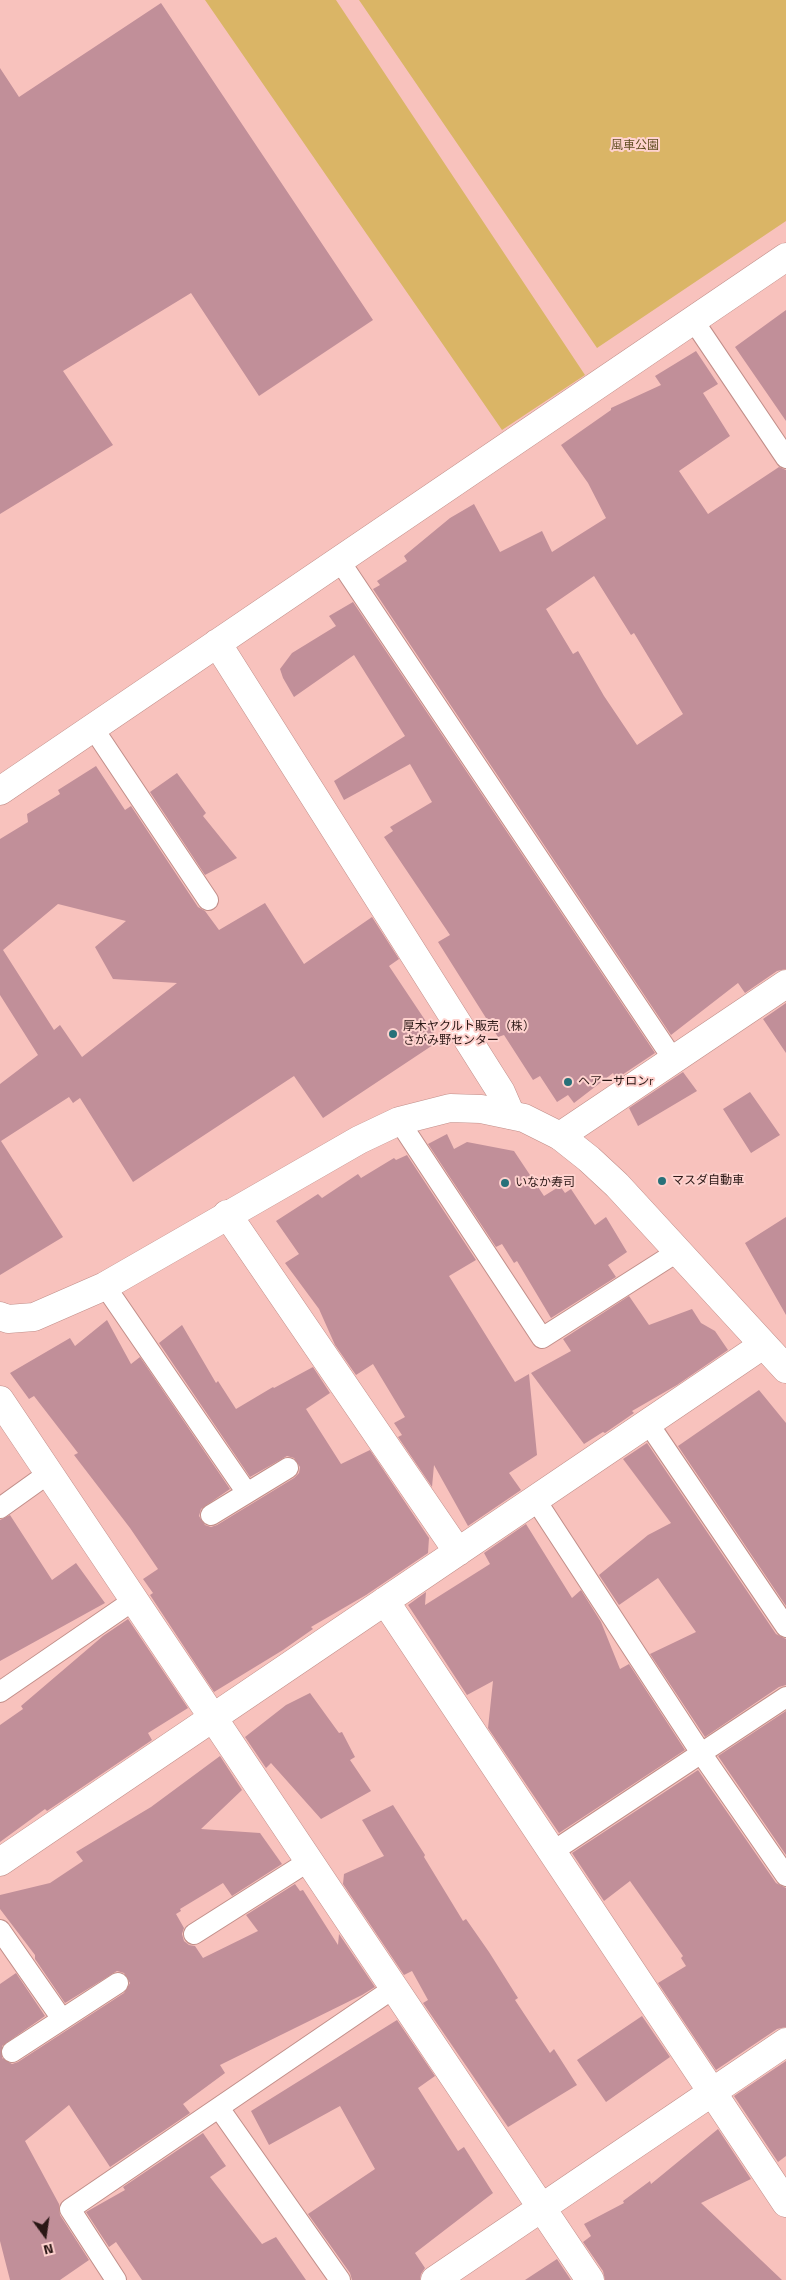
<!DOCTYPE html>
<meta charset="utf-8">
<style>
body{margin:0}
#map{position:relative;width:786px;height:2280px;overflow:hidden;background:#f8c2bd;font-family:"Titillium Web",sans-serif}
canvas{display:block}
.north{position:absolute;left:20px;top:2210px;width:50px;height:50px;-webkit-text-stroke:4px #fed2ce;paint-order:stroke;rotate:166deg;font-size:14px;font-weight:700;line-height:20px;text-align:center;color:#2a1715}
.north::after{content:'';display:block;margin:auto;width:18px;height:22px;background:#2a1715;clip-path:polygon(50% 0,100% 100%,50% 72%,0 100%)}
</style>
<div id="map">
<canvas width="786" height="2280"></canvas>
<div class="north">N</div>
</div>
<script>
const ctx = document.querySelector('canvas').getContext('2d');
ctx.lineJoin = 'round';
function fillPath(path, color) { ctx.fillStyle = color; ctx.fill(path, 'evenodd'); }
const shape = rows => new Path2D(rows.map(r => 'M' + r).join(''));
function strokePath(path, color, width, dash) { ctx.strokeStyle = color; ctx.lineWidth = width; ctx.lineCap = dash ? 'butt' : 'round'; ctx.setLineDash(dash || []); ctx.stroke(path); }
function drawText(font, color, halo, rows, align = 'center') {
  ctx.font = font + ' "Titillium Web","Noto Sans JP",sans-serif'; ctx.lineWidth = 4; ctx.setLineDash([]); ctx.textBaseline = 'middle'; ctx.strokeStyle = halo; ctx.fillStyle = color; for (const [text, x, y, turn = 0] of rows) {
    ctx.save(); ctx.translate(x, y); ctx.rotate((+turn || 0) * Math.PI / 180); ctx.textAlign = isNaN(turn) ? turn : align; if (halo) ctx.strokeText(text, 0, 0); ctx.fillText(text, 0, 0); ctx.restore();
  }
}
fillPath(shape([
 [205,0,336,0,585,375,502,430],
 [359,0,786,0,786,221,597,348]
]), '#dab566');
fillPath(shape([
 [161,3,373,320,259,396,191,293,63,371,113,445,0,514,0,68,19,97],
 [786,310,786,421,735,347],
 [696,351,718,384,703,393,730,436,679,471,708,514,779,467,786,470,786,969,777,971,745,993,738,983,671,1035,373,589,380,585,377,581,407,561,404,556,450,518,474,504,500,552,542,531,552,552,606,518,588,483,561,445,611,410,611,408,661,385,655,376],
 [594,576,631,635,634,633,683,714,637,745,604,696,578,651,573,654,546,609],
 [353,602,655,1053,616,1079,613,1073,574,1103,568,1095,557,1102,540,1076,533,1080,504,1035,498,1037,438,942,450,935,384,837,393,831,390,827,432,802,410,764,344,800,334,781,405,736,354,655,294,697,283,678,280,669,292,653,336,626,329,616],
 [96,766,125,810,131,806,198,907,205,911,219,930,265,903,304,964,372,917,399,959,389,966,439,1041,323,1118,294,1076,133,1182,80,1098,73,1103,69,1097,1,1141,63,1237,0,1275,0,1084,38,1055,0,995,0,839,28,822,27,814,60,794,58,790],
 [58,904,126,921,95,947,113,979,177,983,82,1057,60,1025,54,1030,3,950],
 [177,773,206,813,203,816,237,858,205,875,150,792],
 [786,1003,786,1053,763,1019],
 [683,1072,697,1091,638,1126,629,1108],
 [750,1092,780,1135,751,1153,723,1109],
 [447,1134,454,1149,467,1142,514,1151,544,1196,560,1186,565,1193,571,1189,595,1225,606,1217,627,1252,608,1265,616,1277,551,1318,517,1261,514,1263,502,1244,496,1247,428,1144],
 [407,1155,476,1260,449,1276,515,1382,529,1374,537,1455,509,1473,521,1490,468,1526,434,1465,432,1487,398,1437,402,1435,394,1423,405,1417,373,1364,356,1375,335,1345,319,1309,285,1263,299,1254,276,1221,318,1194,322,1198,358,1174,361,1178,394,1158,396,1160],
 [786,1217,786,1315,745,1243],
 [629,1296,649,1325,692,1309,701,1323,715,1331,728,1350,677,1385,632,1411,634,1413,605,1433,603,1432,584,1444,531,1373,571,1351,563,1339],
 [107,1320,131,1364,140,1357,230,1489,201,1509,199,1516,205,1525,211,1527,217,1525,294,1478,299,1473,300,1467,294,1458,287,1456,250,1477,159,1343,182,1325,216,1383,218,1381,236,1409,273,1387,274,1388,313,1367,330,1393,306,1409,341,1464,370,1450,429,1538,428,1553,366,1595,311,1627,313,1629,283,1650,214,1692,150,1595,153,1593,143,1579,158,1569,130,1528,74,1455,78,1453,34,1396,29,1399,10,1373,70,1338,75,1346],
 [759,1390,786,1423,786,1606,678,1446],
 [647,1443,776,1634,786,1639,786,1685,779,1687,705,1737,650,1654,696,1632,658,1578,619,1605,599,1575,648,1535,671,1523,623,1459],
 [10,1515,52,1580,76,1563,105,1603,0,1661,0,1520],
 [526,1524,572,1598,581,1590,601,1622,620,1669,629,1664,685,1750,559,1833,488,1728,493,1681,467,1695,408,1605,426,1592,425,1605,490,1564,484,1553],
 [128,1619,188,1708,148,1733,152,1740,47,1811,45,1809,0,1842,0,1725,23,1709,21,1706,103,1636],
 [310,1693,339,1733,342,1732,355,1757,350,1760,371,1791,321,1819,271,1763,266,1768,245,1737,286,1705],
 [786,1711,786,1855,718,1756],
 [220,1756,242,1790,201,1829,260,1833,282,1864,232,1896,223,1883,180,1909,181,1911,176,1914,184,1928,182,1934,184,1941,189,1945,195,1946,203,1958,258,1931,246,1915,295,1884,300,1891,303,1890,338,1945,339,1934,375,1987,362,1995,220,2065,225,2073,183,2104,190,2113,110,2167,69,2105,25,2141,59,2204,60,2215,89,2260,60,2280,10,2280,0,2241,0,1984,16,1973,45,2016,2,2046,2,2058,12,2064,18,2062,124,1993,130,1983,124,1973,117,1971,65,2003,35,1959,35,1955,0,1909,0,1895,50,1883,83,1861,76,1852,151,1807],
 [698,1770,776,1883,786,1888,786,2027,777,2029,716,2070,658,1983,686,1966,681,1958,683,1956,630,1881,604,1901,572,1853],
 [393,1805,425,1855,424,1857,463,1921,466,1919,489,1952,518,1998,515,2000,550,2053,554,2049,577,2085,508,2127,423,2003,428,2000,412,1971,404,1975,343,1884,344,1874,384,1856,362,1820],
 [642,2016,670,2057,606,2102,577,2060],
 [397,2020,435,2076,418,2088,458,2151,464,2147,493,2193,415,2253,425,2268,421,2274,420,2280,352,2280,350,2273,308,2214,375,2169,340,2106,269,2145,251,2111],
 [786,2061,786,2156,778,2162,734,2096],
 [718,2129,751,2179,701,2203,782,2280,605,2280,603,2271,583,2242,591,2236,584,2224,624,2203,623,2201,650,2181,651,2184],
 [203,2133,226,2166,210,2177,262,2244,276,2237,306,2280,142,2280,116,2242,109,2247,86,2212,125,2190,123,2187],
 [557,2259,571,2280,525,2280]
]), '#c18f99');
const service = shape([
 [693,320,786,458],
 [339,560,673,1059],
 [93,728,208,900],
 [399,1121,542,1338,677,1252],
 [105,1286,247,1493,288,1468],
 [648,1423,786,1627],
 [535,1499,701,1753,786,1876],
 [0,1508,49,1473],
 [211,1515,247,1493],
 [0,1692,134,1600],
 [552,1852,786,1697],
 [0,1930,62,2019],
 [194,1934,309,1861],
 [12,2052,118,1983],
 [219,2108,340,2280],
 [116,2280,70,2209,394,1988]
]);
const minor = shape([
 [217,643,501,1092,511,1115],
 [0,791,786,257],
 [560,1136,786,984],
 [227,1214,458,1552],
 [0,1400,590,2280],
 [385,1601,786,2203],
 [0,1862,763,1345],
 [435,2280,786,2042]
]);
const tertiary = shape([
 [0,1316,8,1319,34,1317,105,1286,359,1140,399,1121,450,1108,481,1109,524,1118,560,1136,589,1159,617,1185,786,1369]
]);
strokePath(service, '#c18e89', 22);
strokePath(minor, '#c18e89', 29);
strokePath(tertiary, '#c18e89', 29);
strokePath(service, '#fff', 20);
strokePath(minor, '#fff', 28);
strokePath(tertiary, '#fff', 28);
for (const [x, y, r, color] of [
 [393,1034,5,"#277179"],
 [568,1082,5,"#277179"],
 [662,1181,5,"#277179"],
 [505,1183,5,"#277179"]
]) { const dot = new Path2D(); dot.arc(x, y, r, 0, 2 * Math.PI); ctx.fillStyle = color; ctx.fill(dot); strokePath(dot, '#fed2ce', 2); }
drawText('12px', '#624e24', '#fed2ce', [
 ["風車公園",635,146]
]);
drawText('12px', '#2a1715', '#fed2ce', [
 ["厚木ヤクルト販売（株）",403,1027],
 ["さがみ野センター",403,1041],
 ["ヘアーサロンr",578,1082],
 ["マスダ自動車",672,1181],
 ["いなか寿司",515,1183]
], 'left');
</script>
